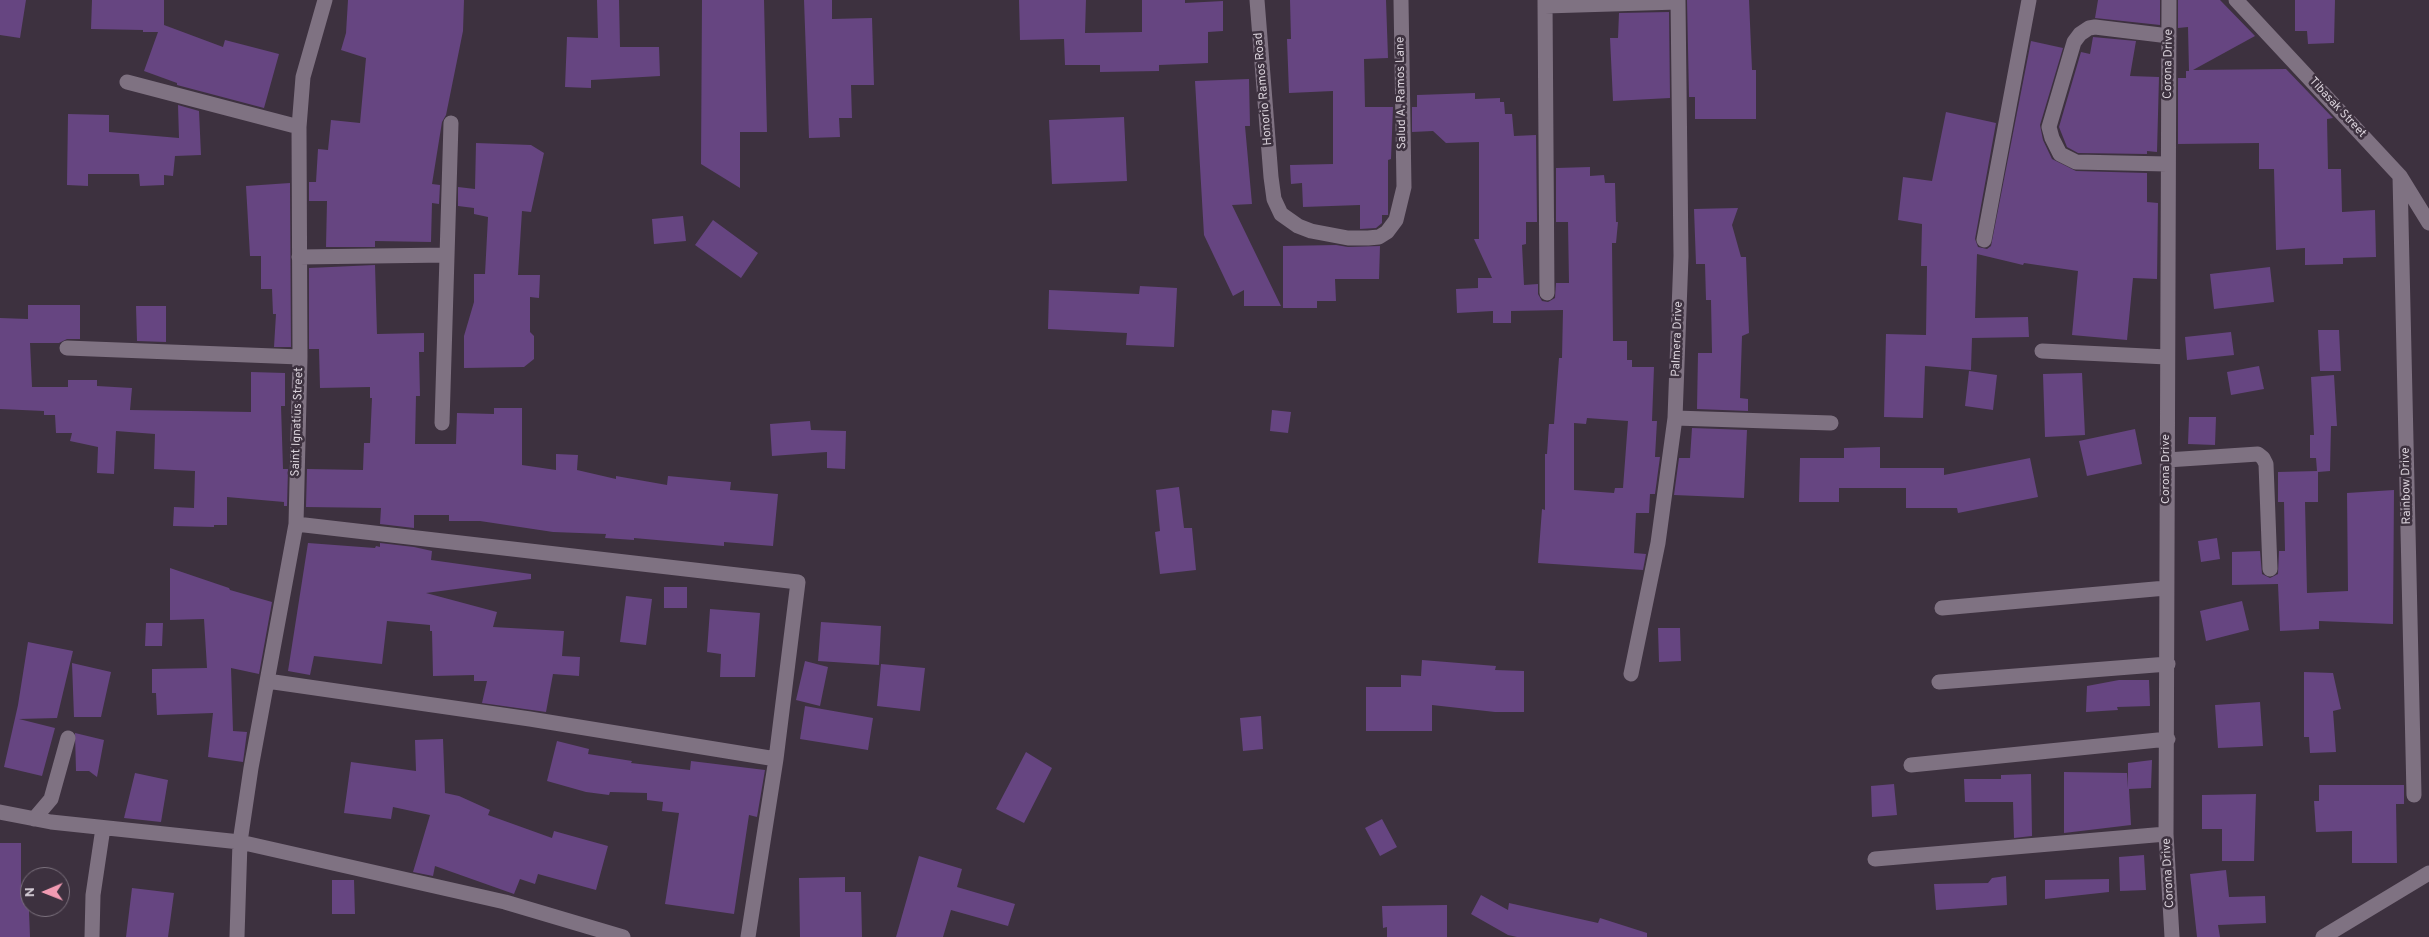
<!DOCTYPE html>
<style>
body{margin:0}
#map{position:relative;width:2429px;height:937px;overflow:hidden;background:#3d313f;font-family:Overpass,sans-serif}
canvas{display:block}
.north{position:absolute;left:20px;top:867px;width:50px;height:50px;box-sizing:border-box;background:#3d313f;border:1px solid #7b717d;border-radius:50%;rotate:269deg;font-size:14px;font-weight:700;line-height:20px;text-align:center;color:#d9d1da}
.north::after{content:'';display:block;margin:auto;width:18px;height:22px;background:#f19ab2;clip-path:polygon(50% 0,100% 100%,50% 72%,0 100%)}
</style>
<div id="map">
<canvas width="2429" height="937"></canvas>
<div class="north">N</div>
</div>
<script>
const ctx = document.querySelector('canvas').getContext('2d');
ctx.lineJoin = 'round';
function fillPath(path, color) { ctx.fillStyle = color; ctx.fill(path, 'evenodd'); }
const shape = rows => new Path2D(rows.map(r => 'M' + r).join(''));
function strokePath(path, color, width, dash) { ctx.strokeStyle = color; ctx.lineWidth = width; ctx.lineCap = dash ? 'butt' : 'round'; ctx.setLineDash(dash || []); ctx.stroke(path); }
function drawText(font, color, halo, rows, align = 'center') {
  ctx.font = font + ' Overpass,sans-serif'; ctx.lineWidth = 5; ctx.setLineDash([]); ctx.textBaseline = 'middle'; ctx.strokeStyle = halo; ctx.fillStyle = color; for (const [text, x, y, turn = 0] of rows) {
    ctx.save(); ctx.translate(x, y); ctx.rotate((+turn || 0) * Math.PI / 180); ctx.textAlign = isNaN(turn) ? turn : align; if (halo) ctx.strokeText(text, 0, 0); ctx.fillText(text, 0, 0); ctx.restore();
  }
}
fillPath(shape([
 [0,0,26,0,20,38,0,35],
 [92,0,164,0,164,25,223,47,225,40,279,54,264,108,177,85,177,83,144,71,158,32,143,32,143,30,91,29],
 [348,0,464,0,463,31,446,115,442,122,432,184,440,185,439,204,432,203,431,242,375,241,375,247,326,247,327,201,309,201,309,182,316,182,318,149,328,150,331,120,360,123,366,58,341,50,346,33],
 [597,0,619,0,620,47,659,47,660,76,591,80,591,88,565,87,567,37,598,38],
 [702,0,764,0,767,132,740,132,740,188,701,164],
 [804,0,832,0,832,19,872,18,874,85,851,85,852,118,839,118,840,137,809,138],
 [1019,0,1086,0,1085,33,1142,32,1142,0,1185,0,1185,3,1223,1,1223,31,1208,32,1208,63,1159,65,1159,71,1100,72,1100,65,1065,65,1064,39,1020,40],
 [1290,0,1386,0,1388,58,1364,59,1365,107,1393,107,1391,159,1388,160,1388,215,1382,215,1382,223,1376,228,1360,229,1360,205,1303,207,1302,183,1291,184,1290,165,1333,164,1333,91,1289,93,1287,39,1291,39],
 [1687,0,1749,0,1752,70,1756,70,1756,119,1695,119,1695,97,1689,97],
 [2098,0,2160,0,2160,25,2095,18],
 [2178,0,2220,0,2255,36,2193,70,2286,69,2333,118,2327,119,2328,169,2341,169,2342,212,2375,210,2376,257,2343,258,2343,264,2305,265,2305,248,2276,250,2274,169,2259,169,2259,143,2178,144,2178,78,2186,78,2186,71,2189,71,2188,27,2178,28],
 [2295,0,2335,0,2334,43,2308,44,2307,31,2295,31],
 [1669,12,1670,98,1613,101,1610,38,1618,38,1619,13],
 [2093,37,2136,41,2130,76,2159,77,2157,152,2147,151,2147,154,2078,153,2067,147,2059,127,2081,52,2090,54],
 [2031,41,2063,48,2040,125,2043,140,2052,159,2076,171,2147,173,2147,202,2158,203,2157,279,2133,278,2127,340,2072,335,2078,271,2024,263,2023,265,1977,254,1975,318,2028,317,2029,337,1972,338,1971,370,1925,366,1923,418,1884,417,1886,334,1926,335,1927,266,1921,266,1922,224,1898,220,1903,177,1932,181,1946,112,1996,123,1975,239,1978,247,1987,249,1991,246],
 [1249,79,1250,126,1245,126,1252,204,1232,205,1281,306,1244,306,1244,290,1233,296,1204,235,1195,81],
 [1475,93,1475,99,1500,98,1500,102,1504,102,1505,114,1512,114,1514,136,1536,135,1537,222,1526,222,1526,244,1522,245,1524,285,1538,284,1538,294,1542,301,1548,302,1555,298,1556,283,1569,283,1568,222,1556,222,1556,168,1590,167,1590,176,1604,175,1605,183,1615,183,1616,222,1618,222,1616,243,1612,243,1613,341,1627,341,1627,360,1632,360,1632,367,1654,367,1652,421,1657,421,1655,457,1660,457,1655,494,1650,494,1649,513,1636,513,1634,553,1646,554,1643,570,1538,563,1542,509,1545,510,1545,454,1547,454,1549,424,1554,424,1559,358,1562,358,1563,310,1511,311,1511,323,1493,323,1493,311,1457,313,1456,289,1478,288,1478,278,1492,278,1474,239,1479,239,1479,142,1446,143,1433,131,1412,132,1412,107,1417,107,1417,95],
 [1587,418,1628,421,1623,488,1615,488,1614,493,1574,490,1574,423,1586,424],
 [178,105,199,111,201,155,175,156,173,176,164,175,164,185,140,186,139,174,88,174,88,186,67,185,68,114,109,115,109,132,179,138],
 [1124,117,1127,181,1052,184,1049,120],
 [476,143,531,145,544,153,531,212,522,211,518,275,540,275,539,298,530,297,530,332,534,336,534,359,524,367,464,368,464,336,474,302,474,274,485,274,488,217,474,214,474,208,458,206,458,187,475,189],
 [290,183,291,347,274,347,276,314,273,314,272,289,261,289,261,256,250,256,246,186],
 [1738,208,1732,225,1741,257,1746,257,1749,333,1742,336,1740,398,1748,399,1748,411,1697,409,1698,353,1712,353,1711,300,1706,300,1705,264,1696,264,1694,209],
 [683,216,686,241,654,244,652,219],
 [713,220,758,253,741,278,695,245],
 [1336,245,1348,247,1380,246,1379,279,1335,279,1336,301,1317,301,1317,308,1283,308,1283,246],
 [375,265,377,334,424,333,424,352,419,352,420,396,416,396,415,444,456,444,457,413,494,414,494,408,522,408,522,465,556,470,556,454,578,455,577,470,616,479,616,476,667,485,668,476,731,482,730,490,778,494,773,546,724,542,724,546,634,538,634,540,605,538,606,534,553,532,480,521,449,521,449,515,414,515,414,528,380,524,381,508,306,507,307,469,363,470,364,443,370,443,372,398,370,398,370,387,320,388,319,349,309,349,309,268],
 [2270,267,2274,302,2214,309,2210,274],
 [1140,286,1177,288,1174,347,1126,345,1127,333,1048,329,1049,290,1139,294],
 [28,305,80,305,80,339,67,339,59,343,30,343,32,387,68,387,68,380,97,380,97,386,132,388,130,410,251,412,251,372,285,373,285,406,281,406,283,469,288,469,287,506,284,506,284,502,227,497,227,525,214,525,214,527,173,526,174,507,194,508,195,471,154,469,155,434,116,431,114,474,97,473,98,447,70,441,72,433,56,433,55,415,44,415,44,411,0,409,0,318,28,319],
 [136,306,166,306,166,342,137,341],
 [2318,330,2339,330,2341,371,2320,371],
 [2231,332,2234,355,2187,360,2185,337],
 [2259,366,2264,389,2231,395,2227,372],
 [1969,371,1997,375,1993,410,1965,406],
 [2082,373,2085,435,2045,437,2043,374],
 [2334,375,2337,426,2331,426,2330,471,2318,472,2318,502,2305,502,2307,593,2348,591,2347,493,2394,490,2393,624,2319,621,2319,629,2280,631,2278,584,2232,585,2232,552,2260,551,2262,574,2270,578,2278,574,2279,551,2285,551,2284,502,2278,502,2278,472,2317,471,2316,458,2310,458,2310,435,2314,435,2311,377],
 [1272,410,1291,412,1288,433,1270,431],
 [2189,417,2216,417,2215,445,2188,444],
 [810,421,811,430,846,431,845,469,827,468,827,452,772,456,770,424],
 [1692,428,1747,430,1744,498,1674,495,1679,458,1690,458],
 [2135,429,2142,464,2087,476,2079,441],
 [1880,447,1880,468,1944,468,1944,475,2030,458,2038,497,1958,513,1957,508,1906,508,1906,488,1839,488,1839,502,1799,502,1800,458,1844,458,1844,448],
 [1179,487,1184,528,1192,528,1196,570,1160,574,1155,532,1160,531,1156,490],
 [2217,538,2220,559,2201,562,2198,541],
 [308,543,375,548,376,546,380,547,380,543,414,547,432,551,431,560,531,574,531,579,426,593,497,612,493,627,564,631,562,656,580,657,579,676,553,674,546,712,482,703,487,681,474,681,474,675,433,676,432,631,430,631,430,625,387,621,382,664,314,656,310,675,288,671],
 [170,568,229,588,230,590,272,602,259,674,231,668,233,731,247,732,243,762,208,757,213,713,157,715,156,693,152,693,152,669,207,668,204,619,170,620],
 [664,587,687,587,687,608,664,608],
 [626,596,652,599,646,645,620,642],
 [2242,601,2249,630,2206,641,2200,611],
 [710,609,760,613,755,677,720,677,721,654,707,652],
 [821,622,881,626,879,665,818,661],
 [146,623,163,623,162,646,145,646],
 [1658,628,1680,628,1681,661,1659,662],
 [28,642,73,651,57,718,19,719,55,728,42,776,4,767,18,705],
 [1422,660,1496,666,1495,670,1524,671,1524,712,1495,712,1432,705,1432,731,1366,731,1366,687,1401,687,1401,675,1421,676],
 [805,661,828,667,820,706,796,700],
 [72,663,111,672,101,717,74,717],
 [881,664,925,668,920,711,877,706],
 [2304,672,2333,673,2341,709,2333,711,2336,752,2310,753,2309,737,2304,737],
 [2119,680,2149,680,2150,706,2117,707,2118,710,2086,712,2087,686],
 [2260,702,2263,746,2218,748,2215,705],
 [805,706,873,718,868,750,800,739],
 [1261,716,1263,749,1243,751,1240,718],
 [75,733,104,740,97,777,89,771,76,771],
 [443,739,445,793,459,796,490,810,488,815,552,838,554,831,608,846,596,890,538,874,535,884,520,879,514,894,435,866,433,876,413,872,430,815,393,807,391,819,344,813,351,762,416,771,415,740],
 [557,741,589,749,588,754,632,761,631,763,690,770,691,761,765,770,757,817,749,815,734,914,665,904,679,813,662,811,663,802,647,800,647,793,610,792,609,795,586,792,547,781],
 [1026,752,1052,768,1024,823,996,809],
 [2152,760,2151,788,2129,789,2131,825,2064,833,2064,772,2127,773,2128,788,2128,763],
 [135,773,168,780,161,822,124,818],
 [2031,774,2032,836,2014,838,2013,802,1965,802,1964,779,2001,779,2001,775],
 [1894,784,1897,815,1872,817,1871,786],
 [2319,785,2404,785,2404,804,2396,804,2397,863,2352,863,2352,831,2316,832,2314,801,2319,801],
 [2256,794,2254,861,2222,861,2222,829,2202,829,2202,795],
 [1382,819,1397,847,1380,856,1365,828],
 [0,843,21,843,21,887,28,887,30,937,0,937],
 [2144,855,2146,890,2120,891,2119,857],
 [919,856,962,869,957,887,1015,904,1008,926,951,910,943,937,896,937],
 [2226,870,2229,897,2265,896,2266,923,2218,925,2220,937,2197,937,2190,874],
 [2006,876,2007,905,1936,910,1934,884,1988,883,1992,878],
 [845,877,845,892,861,892,862,937,800,937,799,878],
 [2109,879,2109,892,2045,899,2045,880],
 [332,880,354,880,355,914,332,914],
 [132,888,174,893,168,937,126,937],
 [1481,895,1508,910,1509,903,1598,923,1600,918,1647,933,1647,937,1517,937,1508,935,1471,914],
 [1447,905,1447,937,1387,937,1387,927,1383,928,1382,906]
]), '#664581');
strokePath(shape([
 [1257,0,1271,177,1274,199,1281,214,1298,226,1311,231,1348,238,1368,238,1379,237,1387,232,1396,220,1404,187,1401,0],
 [1545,0,1547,293],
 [2169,0,2166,834,2172,937],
 [2236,0,2400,176,2429,223],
 [1545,6,1678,2],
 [127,82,299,127],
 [2167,164,2076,162,2060,154,2052,138,2049,127,2074,42,2080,34,2089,28,2095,27,2169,36],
 [2400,176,2414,795],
 [1984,240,2029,0],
 [299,257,447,255],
 [67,348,300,357],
 [2042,351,2167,357],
 [1675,418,1831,423],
 [442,423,451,123],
 [2167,460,2258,454,2263,458,2266,464,2270,569],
 [296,524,798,582,776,759,748,937],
 [1942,608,2166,588],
 [1631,674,1658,543,1675,418,1681,256,1678,0],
 [267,681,530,719,776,759],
 [1939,682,2168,664],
 [1911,765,2168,739],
 [0,812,51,822,240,842,505,902,623,937],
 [34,819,51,799,68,738],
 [1875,859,2166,834],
 [92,937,93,895,103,828],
 [237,937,240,842,251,768,296,524,300,357,299,127,303,77,325,0],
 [2323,937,2429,873]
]), '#7f7282', 15);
drawText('12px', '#d9d1da', '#3d313f', [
 ["Corona Drive",2169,64,-89],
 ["Honorio Ramos Road",1264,89,-95],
 ["Salud A. Ramos Lane",1402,93,-91],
 ["Tibasak Street",2337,108,47],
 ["Palmera Drive",1678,339,-88],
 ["Saint Ignatius Street",298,422,-88],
 ["Corona Drive",2167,469,-90],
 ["Rainbow Drive",2407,486,-91],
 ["Corona Drive",2169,873,-93]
]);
</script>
